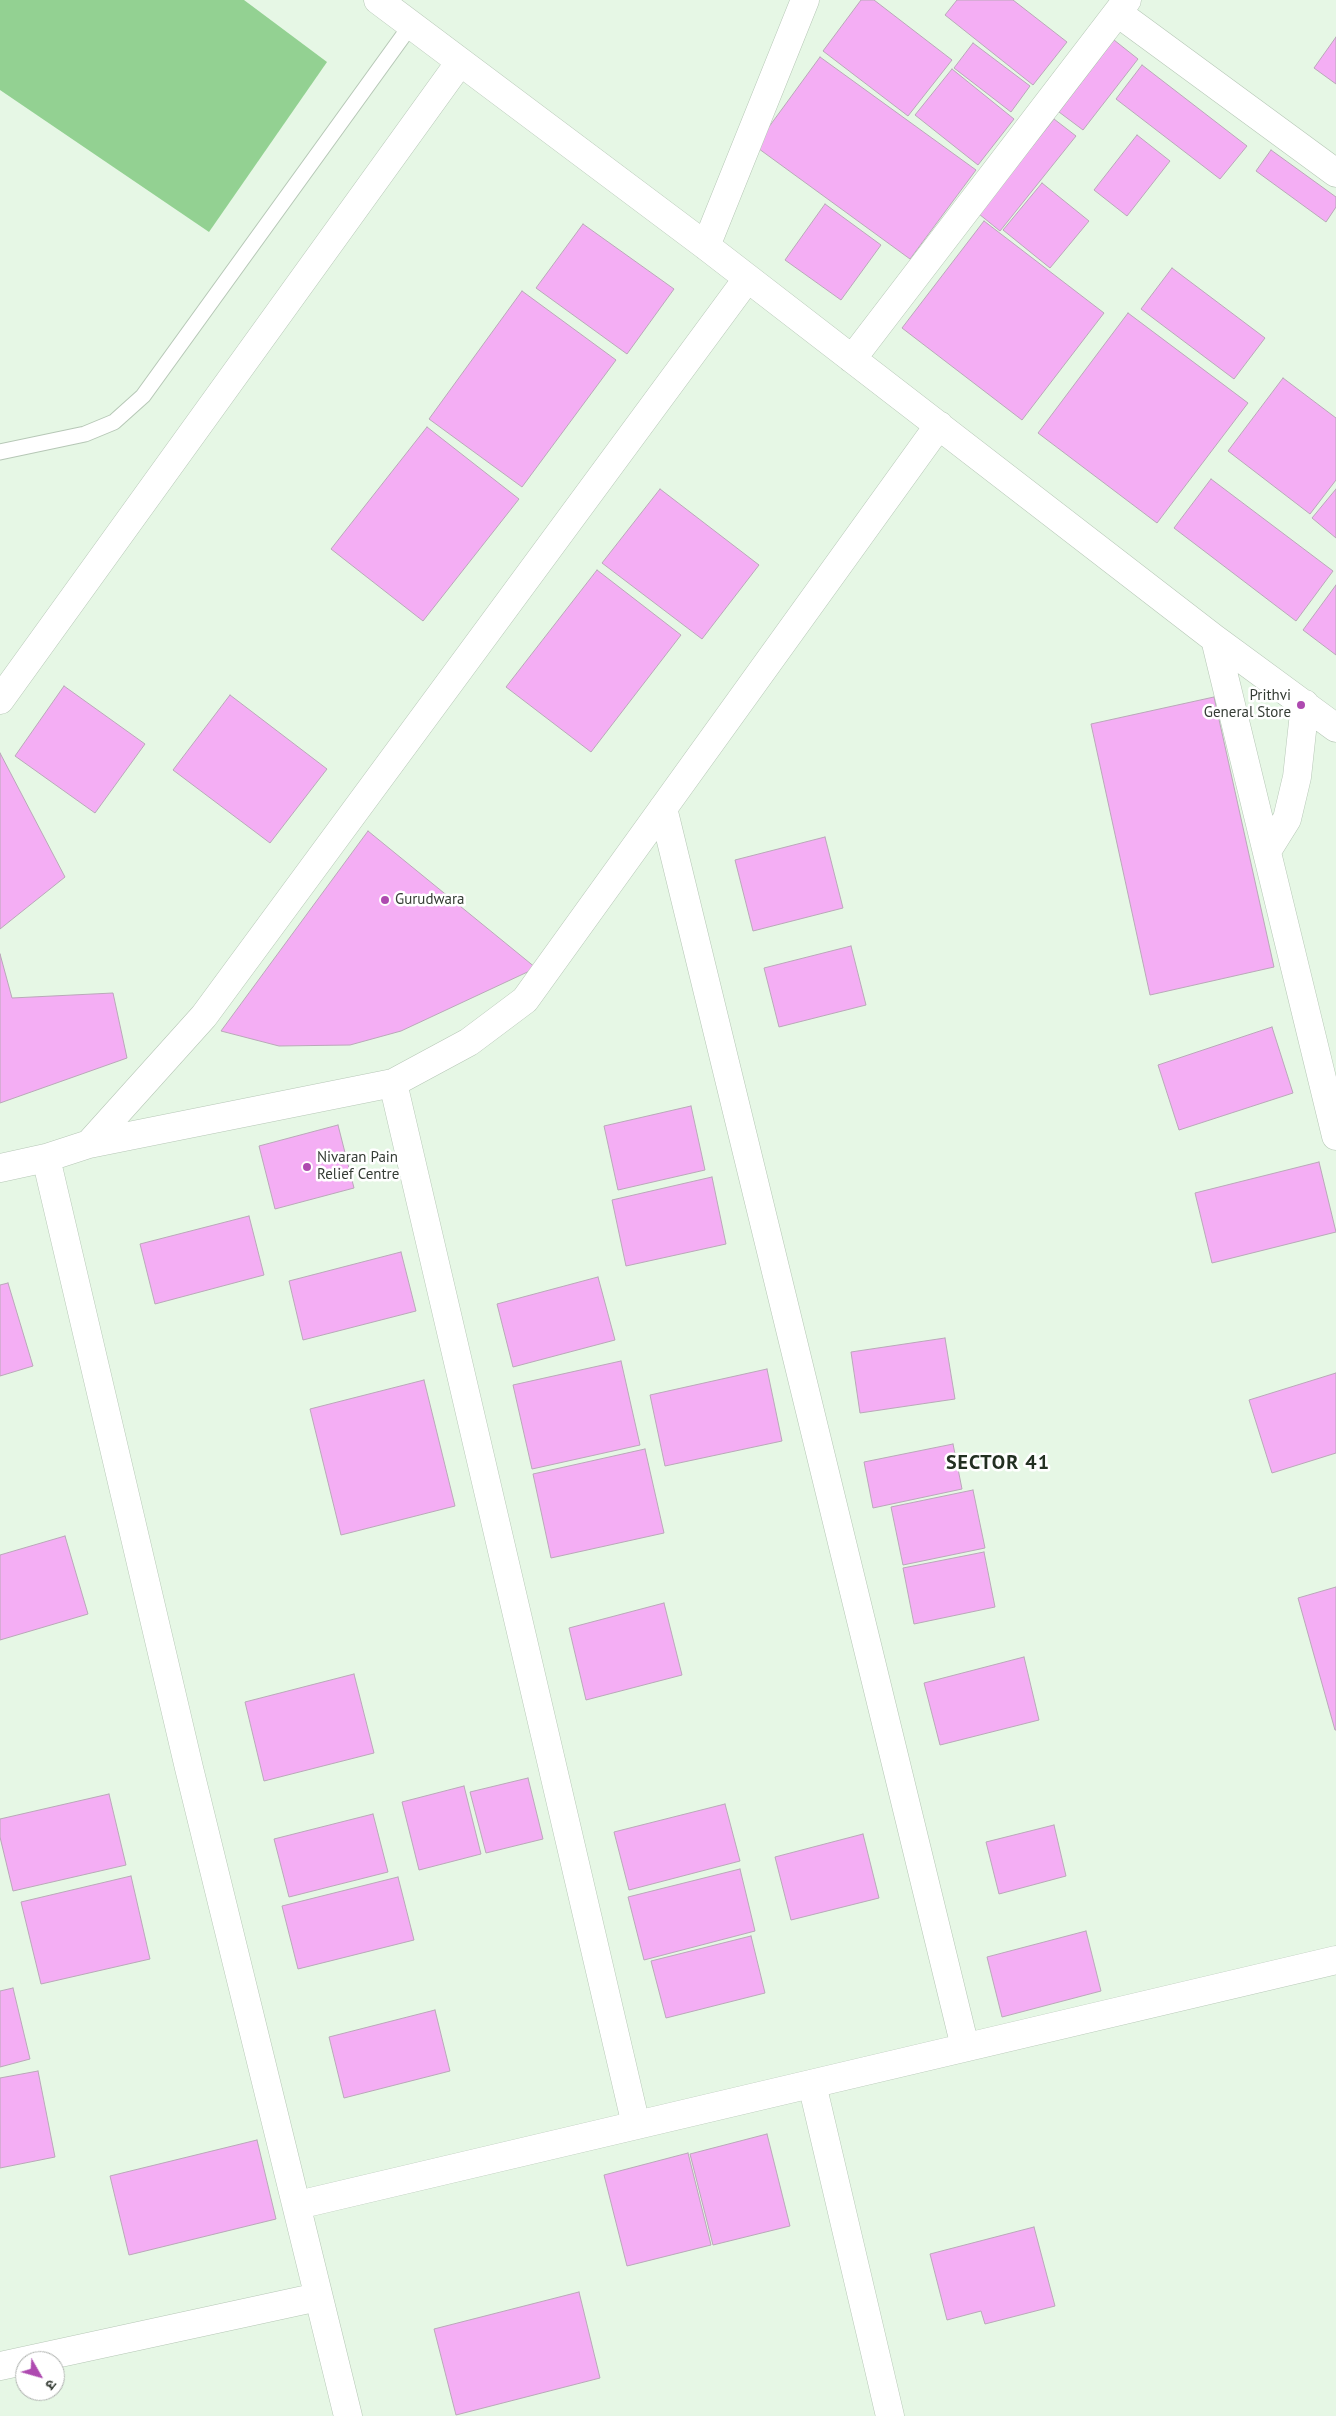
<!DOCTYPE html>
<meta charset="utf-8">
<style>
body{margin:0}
#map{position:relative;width:1336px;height:2416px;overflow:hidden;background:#e6f7e5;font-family:"PT Sans","Noto Sans Devanagari",sans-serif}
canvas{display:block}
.north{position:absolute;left:15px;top:2351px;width:50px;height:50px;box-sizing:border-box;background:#fff;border:1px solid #aeb1ae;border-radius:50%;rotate:128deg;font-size:14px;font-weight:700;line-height:20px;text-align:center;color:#353c35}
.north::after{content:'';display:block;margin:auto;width:18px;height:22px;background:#ae4ab0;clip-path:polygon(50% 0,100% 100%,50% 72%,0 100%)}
</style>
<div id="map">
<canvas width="1336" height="2416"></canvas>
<div class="north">उ</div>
</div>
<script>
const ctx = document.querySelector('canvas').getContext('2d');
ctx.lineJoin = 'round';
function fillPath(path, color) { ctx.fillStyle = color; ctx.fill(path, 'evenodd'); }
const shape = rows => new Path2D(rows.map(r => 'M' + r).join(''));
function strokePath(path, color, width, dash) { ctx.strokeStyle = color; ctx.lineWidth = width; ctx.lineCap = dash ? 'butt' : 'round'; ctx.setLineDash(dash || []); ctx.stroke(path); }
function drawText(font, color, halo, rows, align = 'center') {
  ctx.font = font + ' "PT Sans",sans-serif'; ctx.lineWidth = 5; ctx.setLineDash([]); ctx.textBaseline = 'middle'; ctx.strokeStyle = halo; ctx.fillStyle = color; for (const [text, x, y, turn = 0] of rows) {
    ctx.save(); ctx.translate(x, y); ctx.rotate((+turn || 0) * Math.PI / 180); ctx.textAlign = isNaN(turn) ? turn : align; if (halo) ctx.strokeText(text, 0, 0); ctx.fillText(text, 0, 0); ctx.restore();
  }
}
fillPath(shape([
 [0,0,244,0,327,62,209,232,0,90]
]), '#93d192');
const building = shape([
 [861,0,874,0,952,60,908,116,823,51,861,0],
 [957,0,1013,0,1067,42,1033,85,945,15,957,0],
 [1336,37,1336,84,1314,68,1336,37],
 [1114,40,1138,59,1083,130,1059,112,1114,40],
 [973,43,1030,86,1011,112,954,68,973,43],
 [820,57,976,170,910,259,755,146,820,57],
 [1142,65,1247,146,1220,179,1116,99,1142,65],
 [952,69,1014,119,978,165,915,115,952,69],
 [1054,119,1076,136,1000,231,979,214,1054,119],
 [1137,135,1170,161,1127,216,1094,190,1137,135],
 [1271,150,1336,197,1336,207,1326,222,1256,171,1271,150],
 [1042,183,1089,221,1050,268,1003,230,1042,183],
 [825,204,881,245,841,300,785,260,825,204],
 [984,221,1104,313,1022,420,902,328,984,221],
 [583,224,674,289,627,354,536,288,583,224],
 [1172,268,1265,338,1234,379,1141,309,1172,268],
 [522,291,616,360,522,487,429,419,522,291],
 [1128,313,1248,403,1157,523,1038,433,1128,313],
 [1283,378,1336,418,1336,480,1310,514,1228,451,1283,378],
 [427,427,519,499,423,621,331,549,427,427],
 [1211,479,1333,571,1296,621,1174,528,1211,479],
 [660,489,759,565,702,639,602,563,660,489],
 [1336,489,1336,538,1312,518,1336,489],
 [597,570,681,635,591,752,506,687,597,570],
 [1336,585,1336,655,1303,630,1336,585],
 [64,686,145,744,95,813,15,756,64,686],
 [230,695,327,769,270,843,173,770,230,695],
 [1214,697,1274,967,1150,995,1091,724,1214,697],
 [0,753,65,877,0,929,0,753],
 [368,831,536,968,401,1031,350,1045,279,1046,221,1031,368,831],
 [825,837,843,908,753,931,735,860,825,837],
 [851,946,866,1005,779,1027,764,968,851,946],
 [0,954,12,998,113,993,127,1058,0,1103,0,954],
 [1272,1027,1293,1093,1179,1130,1158,1065,1272,1027],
 [691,1106,705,1170,618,1190,604,1126,691,1106],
 [338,1125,354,1188,275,1209,259,1146,338,1125],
 [1319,1162,1336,1232,1212,1263,1195,1193,1319,1162],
 [712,1177,726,1244,626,1266,612,1200,712,1177],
 [249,1216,264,1275,155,1304,140,1244,249,1216],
 [401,1252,416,1311,303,1340,289,1281,401,1252],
 [598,1277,615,1340,513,1367,497,1304,598,1277],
 [8,1283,33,1366,0,1376,0,1285,8,1283],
 [945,1338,955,1399,860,1413,851,1352,945,1338],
 [621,1361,640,1445,532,1469,513,1385,621,1361],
 [767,1369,782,1441,665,1466,650,1395,767,1369],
 [1336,1373,1336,1453,1272,1473,1249,1400,1336,1373],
 [424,1380,455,1506,341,1535,310,1409,424,1380],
 [953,1444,962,1489,873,1508,864,1462,953,1444],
 [645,1449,664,1533,551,1558,533,1474,645,1449],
 [973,1490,985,1548,903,1565,891,1507,973,1490],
 [65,1536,88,1614,0,1640,0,1555,65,1536],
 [984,1552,995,1607,914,1624,903,1568,984,1552],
 [1336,1587,1336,1730,1335,1730,1298,1598,1336,1587],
 [664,1603,682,1675,586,1700,569,1628,664,1603],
 [1024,1657,1039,1720,940,1745,924,1683,1024,1657],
 [354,1674,374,1753,264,1781,245,1702,354,1674],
 [528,1778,543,1839,486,1853,470,1792,528,1778],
 [464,1786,481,1854,419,1870,402,1802,464,1786],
 [109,1794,126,1865,13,1891,0,1837,0,1819,109,1794],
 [725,1804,740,1861,629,1890,614,1832,725,1804],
 [373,1814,388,1872,289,1897,274,1839,373,1814],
 [1054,1825,1066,1876,999,1894,986,1842,1054,1825],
 [863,1834,879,1898,791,1920,775,1857,863,1834],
 [740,1869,755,1931,644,1960,628,1897,740,1869],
 [131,1876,150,1959,41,1984,21,1902,131,1876],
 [398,1877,414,1940,298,1969,282,1906,398,1877],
 [1086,1931,1101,1991,1002,2017,987,1957,1086,1931],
 [751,1936,765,1993,666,2018,651,1961,751,1936],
 [13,1988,30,2059,0,2067,0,1991,13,1988],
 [435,2010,450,2071,344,2098,329,2037,435,2010],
 [38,2071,55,2157,0,2168,0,2078,38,2071],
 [767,2134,790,2226,713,2245,690,2154,767,2134],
 [257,2140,276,2219,129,2255,110,2176,257,2140],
 [688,2153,711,2245,627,2266,604,2175,688,2153],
 [1034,2227,1055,2306,985,2324,981,2311,947,2320,930,2254,1034,2227],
 [579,2292,600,2378,456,2415,434,2329,579,2292]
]);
fillPath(building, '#f4aef4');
strokePath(building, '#b9a8b8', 1);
const service = shape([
 [0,452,85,434,114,422,143,396,411,25]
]);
const minor = shape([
 [378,0,706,246,1215,639,1336,728],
 [1118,13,1336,173],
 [706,246,805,0],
 [852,359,1127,0],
 [1215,639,1336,1136],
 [0,700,460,62],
 [663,808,965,2047],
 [1267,851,1287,819,1297,777,1305,704],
 [393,1083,636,2125],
 [89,1144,204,1016,747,279],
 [46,1158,189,1768,348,2416],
 [0,1168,46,1158,89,1144,393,1083,469,1042,525,1000,939,425],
 [812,2084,890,2416],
 [298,2205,1336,1960],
 [0,2366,318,2297]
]);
strokePath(service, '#b6c7b6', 17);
strokePath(minor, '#b6c7b6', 29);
strokePath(service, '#fff', 15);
strokePath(minor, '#fff', 28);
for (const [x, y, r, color] of [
 [1301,705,5,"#ae4ab0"],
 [385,900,5,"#ae4ab0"],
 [307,1167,5,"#ae4ab0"]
]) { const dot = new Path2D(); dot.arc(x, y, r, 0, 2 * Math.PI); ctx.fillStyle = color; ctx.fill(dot); strokePath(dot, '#fff', 2); }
drawText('15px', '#353c35', '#fff', [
 ["Prithvi",1291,696,"right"],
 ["General Store",1291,713,"right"],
 ["Gurudwara",395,900],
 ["Nivaran Pain",317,1158],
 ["Relief Centre",317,1175]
], 'left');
ctx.letterSpacing = '1px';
drawText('bold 20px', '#222f21', '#fff', [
 ["SECTOR 41",998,1463]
]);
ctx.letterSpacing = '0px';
</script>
